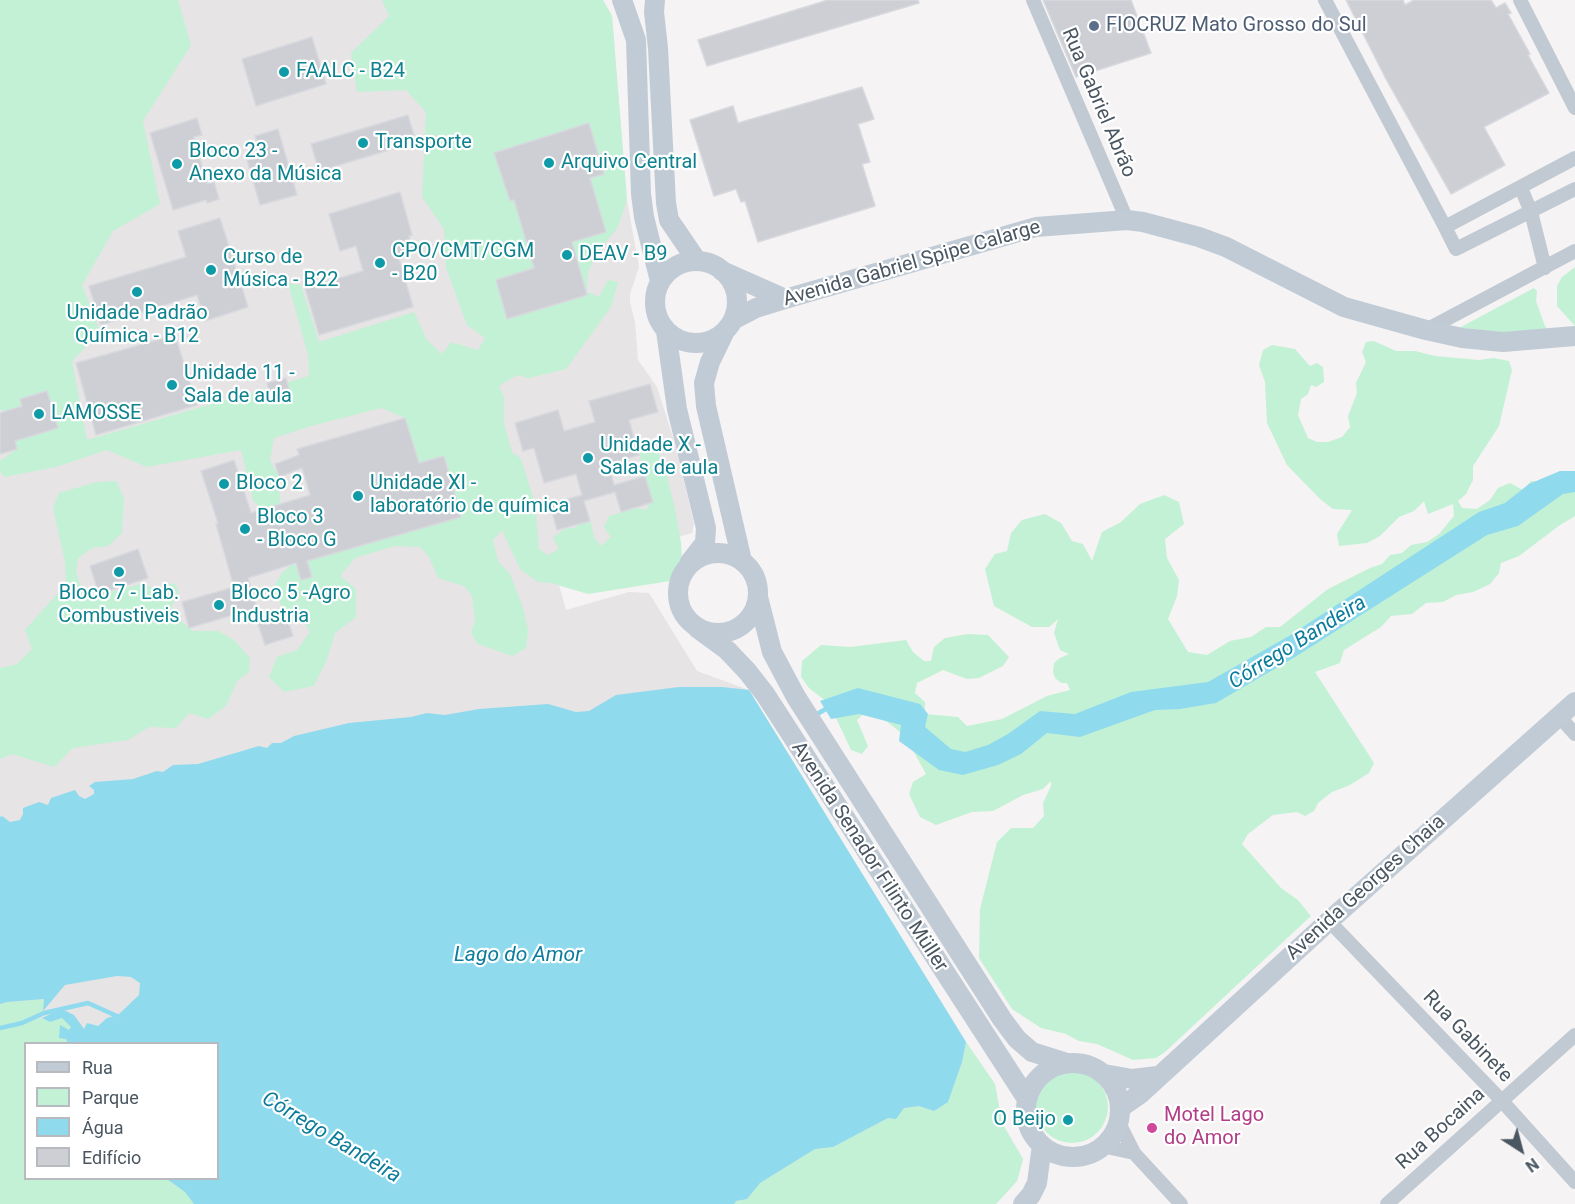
<!DOCTYPE html>
<meta charset="utf-8">
<style>
body{margin:0}
#map{position:relative;width:1575px;height:1204px;overflow:hidden;background:#f5f3f3;font-family:Roboto,sans-serif}
canvas{display:block}
.legend{position:absolute;left:24px;top:1042px;width:195px;height:138px;box-sizing:border-box;background:#fff;border:2px solid #b7bbc0;margin:0;padding:8px 10px;list-style:none;font-size:18px;color:#4a5661}
.legend li{display:flex;align-items:center;gap:12px;height:30px}
.legend b{width:30px;border:2px solid #b7bbc0}
.north{position:absolute;left:1491px;top:1120px;width:60px;height:60px;-webkit-text-stroke:4px #fff;paint-order:stroke;rotate:144deg;font-size:16px;font-weight:700;line-height:24px;text-align:center;color:#4a5661}
.north::after{content:'';display:block;margin:auto;width:21px;height:27px;background:#4a5661;clip-path:polygon(50% 0,100% 100%,50% 72%,0 100%)}
</style>
<div id="map">
<canvas width="1575" height="1204"></canvas>
<ul class="legend">
<li><b style="height:8px;background:#c1cbd6"></b>Rua</li>
<li><b style="height:16px;background:#c3f1d5"></b>Parque</li>
<li><b style="height:16px;background:#90daee"></b>Água</li>
<li><b style="height:16px;background:#cdcfd5"></b>Edifício</li>
</ul>
<div class="north">N</div>
</div>
<script>
const ctx = document.querySelector('canvas').getContext('2d');
ctx.lineJoin = 'round';
function fillPath(path, color) { ctx.fillStyle = color; ctx.fill(path, 'evenodd'); }
const shape = rows => new Path2D(rows.map(r => 'M' + r).join(''));
function strokePath(path, color, width, dash) { ctx.strokeStyle = color; ctx.lineWidth = width; ctx.lineCap = dash ? 'butt' : 'round'; ctx.setLineDash(dash || []); ctx.stroke(path); }
function drawText(font, color, halo, rows, align = 'center') {
  ctx.font = font + ' Roboto,sans-serif'; ctx.lineWidth = 4.5; ctx.setLineDash([]); ctx.textBaseline = 'middle'; ctx.strokeStyle = halo; ctx.fillStyle = color; for (const [text, x, y, turn = 0] of rows) {
    ctx.save(); ctx.translate(x, y); ctx.rotate((+turn || 0) * Math.PI / 180); ctx.textAlign = isNaN(turn) ? turn : align; if (halo) ctx.strokeText(text, 0, 0); ctx.fillText(text, 0, 0); ctx.restore();
  }
}
fillPath(shape([
 [0,0,603,0,612,16,627,200,639,267,630,294,630,302,635,322,638,360,657,387,676,447,694,523,692,533,556,574,566,610,629,592,649,593,697,671,749,690,966,1042,995,1084,1002,1123,1023,1159,1017,1181,996,1204,0,1204],
 [26,1044,218,1044,218,1178,26,1178]
]), '#e6e4e5');
fillPath(shape([
 [0,0,178,0,191,45,143,121,160,204,113,231,82,285,100,332,72,361,87,440,309,376,308,355,288,283,301,285,319,342,414,312,427,340,442,354,451,342,478,350,485,338,467,325,446,268,444,229,422,197,426,112,406,90,357,92,351,53,389,16,382,0,603,0,612,16,627,200,618,227,601,248,588,271,587,292,599,297,608,280,618,282,611,307,566,369,529,378,517,375,499,386,504,397,504,424,512,452,521,459,535,503,539,549,548,555,559,549,553,538,564,529,574,528,586,520,591,523,594,537,601,546,611,537,604,527,609,516,637,508,647,510,649,503,639,451,642,443,648,440,654,442,666,472,675,509,681,543,682,562,670,581,588,594,551,583,538,582,520,569,502,530,493,540,498,561,510,574,523,608,528,630,526,648,512,656,478,644,471,633,475,620,472,596,464,586,438,578,429,557,420,547,395,546,355,558,340,576,356,589,356,617,335,633,327,659,314,686,284,692,269,677,277,657,297,650,310,632,298,611,283,609,273,588,282,573,290,566,461,517,453,489,374,507,452,484,443,456,366,478,416,455,405,418,381,408,311,426,274,438,270,460,280,481,280,503,288,531,264,512,253,500,241,450,147,467,107,450,56,467,4,477,0,471,0,461,17,449,6,411,0,410],
 [1575,267,1575,326,1557,306,1557,286,1562,277],
 [1534,288,1537,291,1536,301,1545,326,1551,332,1531,335,1459,328],
 [1374,341,1396,351,1415,351,1435,356,1479,360,1494,358,1509,361,1512,370,1499,426,1473,466,1473,480,1466,494,1458,501,1462,508,1477,509,1490,500,1498,488,1510,483,1523,490,1531,481,1575,484,1575,516,1560,525,1519,556,1501,563,1499,573,1490,584,1473,592,1456,595,1443,602,1426,603,1412,614,1391,616,1381,627,1344,650,1340,663,1315,672,1374,763,1369,773,1350,785,1332,792,1318,803,1314,811,1305,816,1297,812,1273,815,1248,834,1242,844,1281,888,1298,900,1311,916,1165,1052,1156,1058,1133,1060,1097,1044,1079,1041,1066,1034,1041,1028,1012,1009,979,958,980,909,997,842,1011,828,1033,828,1044,816,1043,803,1051,786,1051,781,1043,789,1023,795,993,811,972,812,936,825,920,817,909,794,913,782,926,774,905,736,876,713,863,714,857,720,868,746,862,754,851,750,836,718,836,709,809,688,801,677,802,661,821,645,850,647,906,640,913,652,924,661,931,661,934,647,945,638,968,634,988,635,1009,657,1003,666,979,678,967,679,943,670,917,683,915,693,925,702,925,714,958,717,967,726,1002,719,1047,696,1070,690,1067,683,1061,683,1055,678,1053,672,1054,663,1060,658,1069,654,1060,650,1054,633,1058,619,1049,627,1032,627,994,606,985,569,995,554,1007,551,1011,533,1022,520,1045,514,1061,523,1072,541,1083,544,1092,561,1102,532,1121,522,1140,504,1164,495,1179,502,1184,524,1165,539,1167,558,1179,580,1177,596,1168,619,1188,652,1207,655,1230,641,1251,637,1266,627,1280,627,1328,589,1370,568,1382,564,1390,555,1402,553,1411,545,1427,542,1439,534,1454,516,1453,504,1428,514,1424,501,1414,511,1399,517,1380,536,1367,543,1339,546,1337,534,1352,510,1333,509,1320,499,1287,465,1267,423,1265,382,1259,365,1263,350,1272,345,1295,349,1310,366,1317,363,1323,367,1324,382,1316,387,1311,385,1308,394,1301,399,1298,415,1308,438,1317,442,1328,442,1342,437,1350,427,1348,416,1357,393,1356,383,1366,362,1362,352,1366,342],
 [116,481,124,498,122,533,108,546,92,548,78,558,76,571,83,595,95,596,141,584,154,588,175,583,179,593,172,605,171,613,193,631,218,631,234,640,250,658,249,672,237,681,226,706,208,719,189,713,176,728,149,727,128,740,73,748,54,767,12,754,0,759,0,668,17,664,32,649,25,630,66,584,65,562,53,508,59,493,97,482],
 [44,999,43,1011,24,1022,42,1018,50,1022,62,1018,71,1027,70,1031,60,1026,68,1043,26,1044,26,1178,167,1179,185,1192,194,1204,0,1204,0,1004,7,1002],
 [966,1042,995,1084,1002,1123,1023,1159,1017,1181,996,1204,734,1204,736,1201,747,1199,760,1183,815,1149,833,1147,888,1118,904,1108,919,1106,934,1111,947,1102,962,1062],
 '1036 1107a36 36 0 1 1 72 0a36 36 0 1 1-72 0Z'
]), '#c3f1d5');
fillPath(shape([
 [1560,471,1575,471,1575,492,1563,494,1518,526,1487,535,1295,657,1216,703,1180,709,1155,710,1080,737,1047,733,1021,754,998,765,963,775,939,770,899,741,901,725,859,714,831,719,820,701,858,688,920,704,928,714,925,727,951,749,965,752,988,745,1008,734,1040,711,1075,714,1131,692,1208,682,1289,636,1479,512,1505,503,1529,484],
 [679,687,722,687,749,690,966,1042,962,1062,948,1102,934,1111,919,1106,904,1108,896,1119,888,1118,833,1147,815,1149,760,1183,747,1199,736,1201,734,1204,194,1204,185,1192,167,1179,218,1178,218,1044,78,1044,75,1042,68,1043,66,1039,59,1038,60,1025,69,1030,71,1027,62,1018,50,1022,42,1018,57,1011,66,1011,74,1015,84,1029,87,1023,98,1026,107,1018,118,1015,139,995,140,983,131,977,117,976,65,985,43,1011,44,999,7,1002,0,1004,0,817,2,816,10,822,20,820,23,814,23,808,39,802,48,805,51,798,75,790,79,796,85,799,94,794,94,790,89,786,95,782,133,779,157,771,163,772,173,765,198,764,259,746,267,748,272,743,281,743,294,736,349,723,411,717,427,713,445,715,479,709,548,704,576,712,589,711,616,695]
]), '#90daee');
strokePath(shape([
 [819,713,829,707],
 [0,1028,22,1023,44,1013,88,1003,119,1017]
]), '#90daee', 4.5);
const building = shape([
 [828,0,918,0,919,3,707,66,698,40,828,0],
 [1043,0,1131,0,1151,53,1076,77,1043,0],
 [1346,0,1403,0,1405,5,1414,0,1491,0,1496,8,1505,3,1511,13,1508,14,1530,54,1528,55,1549,93,1484,127,1505,165,1451,194,1386,79,1346,0],
 [312,37,326,84,256,106,242,59,312,37],
 [862,87,874,119,858,124,870,162,862,164,875,206,758,242,745,201,741,202,736,189,714,196,690,120,733,106,738,123,862,87],
 [408,115,416,142,319,171,311,144,408,115],
 [197,118,202,135,194,137,200,159,207,184,214,182,219,199,207,203,206,200,173,210,150,133,197,118],
 [589,123,604,174,590,178,606,232,572,242,587,295,507,319,496,280,534,268,514,200,510,201,494,153,589,123],
 [278,129,297,195,260,205,247,160,261,156,255,136,278,129],
 [400,192,412,235,409,236,413,250,398,255,413,307,319,335,305,288,363,271,356,246,340,251,329,214,400,192],
 [220,218,248,307,205,321,197,295,101,325,89,286,186,257,178,231,220,218],
 [175,335,197,405,96,435,76,363,175,335],
 [286,378,290,393,271,399,267,383,286,378],
 [650,384,658,412,629,420,639,455,608,464,614,485,645,476,653,502,621,512,615,492,584,501,590,521,557,530,550,504,582,495,576,474,544,483,534,448,523,451,515,423,558,410,564,431,595,422,589,401,650,384],
 [47,391,58,428,15,441,17,449,0,454,0,413,22,406,20,399,47,391],
 [405,418,419,463,444,456,461,517,307,561,312,577,301,580,296,563,248,578,257,608,189,628,182,602,234,587,216,524,218,523,201,471,234,460,251,513,310,495,302,468,279,477,275,464,299,455,297,449,405,418],
 [138,549,148,578,99,594,90,566,138,549],
 [285,612,293,636,265,645,257,621,285,612]
]);
fillPath(building, '#cdcfd5');
strokePath(building, '#d7d9de', 1.5);
strokePath(shape([
 [1033,0,1127,220],
 [1325,0,1445,227,1575,158],
 [1520,0,1575,108],
 [1521,188,1531,212,1545,268],
 [1445,227,1456,249,1575,189],
 [1426,330,1575,251],
 [1559,716,1575,734],
 [1329,921,1502,1101,1575,1182],
 [1118,1121,1134,1153,1181,1204],
 [1102,1146,1134,1153],
 [1387,1204,1575,1035]
]), '#c1cad2', 14);
strokePath(shape([
 [622,0,636,40,641,194,644,217,660,281],
 [655,0,654,12,658,48,666,203,669,220,697,261],
 '655 302a41 41 0 1 1 82 0a41 41 0 1 1-82 0Z',
 [722,271,785,299],
 [733,320,756,308,785,299,1036,227,1127,220,1143,222,1199,237,1226,247,1344,307,1426,330,1462,338,1503,342,1575,336],
 [666,331,677,409,706,528,705,543,690,562],
 [725,331,710,362,704,383,706,406,742,561],
 '678 593a40 40 0 1 1 80 0a40 40 0 1 1-80 0Z',
 [758,597,772,652,796,697,1002,1019,1017,1039,1032,1052,1067,1063],
 [697,628,727,650,747,671,765,694,1027,1099],
 '1026 1110a47 47 0 1 1 94 0a47 47 0 1 1-94 0Z',
 [1104,1074,1132,1079,1158,1076],
 [1120,1108,1140,1094,1329,921,1575,702],
 [1023,1204,1031,1195,1037,1183,1042,1145]
]), '#c1cbd6', 20);
for (const [x, y, r, color] of [
 [1094,26,6,"#5c6f8a"],
 [284,72,6,"#0f9aa8"],
 [363,143,6,"#0f9aa8"],
 [549,163,6,"#0f9aa8"],
 [177,164,6,"#0f9aa8"],
 [567,255,6,"#0f9aa8"],
 [380,263,6,"#0f9aa8"],
 [211,270,6,"#0f9aa8"],
 [137,292,6,"#0f9aa8"],
 [172,385,6,"#0f9aa8"],
 [39,414,6,"#0f9aa8"],
 [588,458,6,"#0f9aa8"],
 [224,484,6,"#0f9aa8"],
 [358,496,6,"#0f9aa8"],
 [245,529,6,"#0f9aa8"],
 [119,572,6,"#0f9aa8"],
 [219,605,6,"#0f9aa8"],
 [1068,1120,6,"#0f9aa8"],
 [1152,1128,6,"#d1479c"]
]) { const dot = new Path2D(); dot.arc(x, y, r, 0, 2 * Math.PI); ctx.fillStyle = color; ctx.fill(dot); strokePath(dot, '#fff', 2); }
drawText('20px', '#4e5e75', '#fff', [
 ["FIOCRUZ Mato Grosso do Sul",1106,26]
], 'left');
drawText('20px', '#0d838f', '#fff', [
 ["FAALC - B24",296,72],
 ["Transporte",375,143],
 ["Bloco 23 -",189,152],
 ["Anexo da Música",189,175],
 ["Arquivo Central",561,163],
 ["CPO/CMT/CGM",392,252],
 ["- B20",392,275],
 ["DEAV - B9",579,255],
 ["Curso de",223,258],
 ["Música - B22",223,281],
 ["Unidade Padrão",137,314,"center"],
 ["Química - B12",137,337,"center"],
 ["Unidade 11 -",184,374],
 ["Sala de aula",184,397],
 ["LAMOSSE",51,414],
 ["Unidade X -",600,446],
 ["Salas de aula",600,469],
 ["Bloco 2",236,484],
 ["Unidade XI -",370,484],
 ["laboratório de química",370,507],
 ["Bloco 3",257,518],
 ["- Bloco G",257,541],
 ["Bloco 7 - Lab.",119,594,"center"],
 ["Combustiveis",119,617,"center"],
 ["Bloco 5 -Agro",231,594],
 ["Industria",231,617],
 ["O Beijo",1056,1120,"right"]
], 'left');
drawText('20px', '#4a5661', '#fff', [
 ["Rua Gabriel Abrão",1098,103,67],
 ["Avenida Gabriel Spipe Calarge",912,264,-16],
 ["Avenida Senador Filinto Müller",869,857,57],
 ["Avenida Georges Chaia",1366,888,-42],
 ["Rua Gabinete",1467,1037,46],
 ["Rua Bocaina",1441,1129,-42]
]);
drawText('20px', '#b23c85', '#fff', [
 ["Motel Lago",1164,1116],
 ["do Amor",1164,1139]
], 'left');
drawText('italic 21px', '#0c7c9b', '#fff', [
 ["Córrego Bandeira",1298,643,-32],
 ["Lago do Amor",518,956],
 ["Córrego Bandeira",331,1138,31]
]);
</script>
